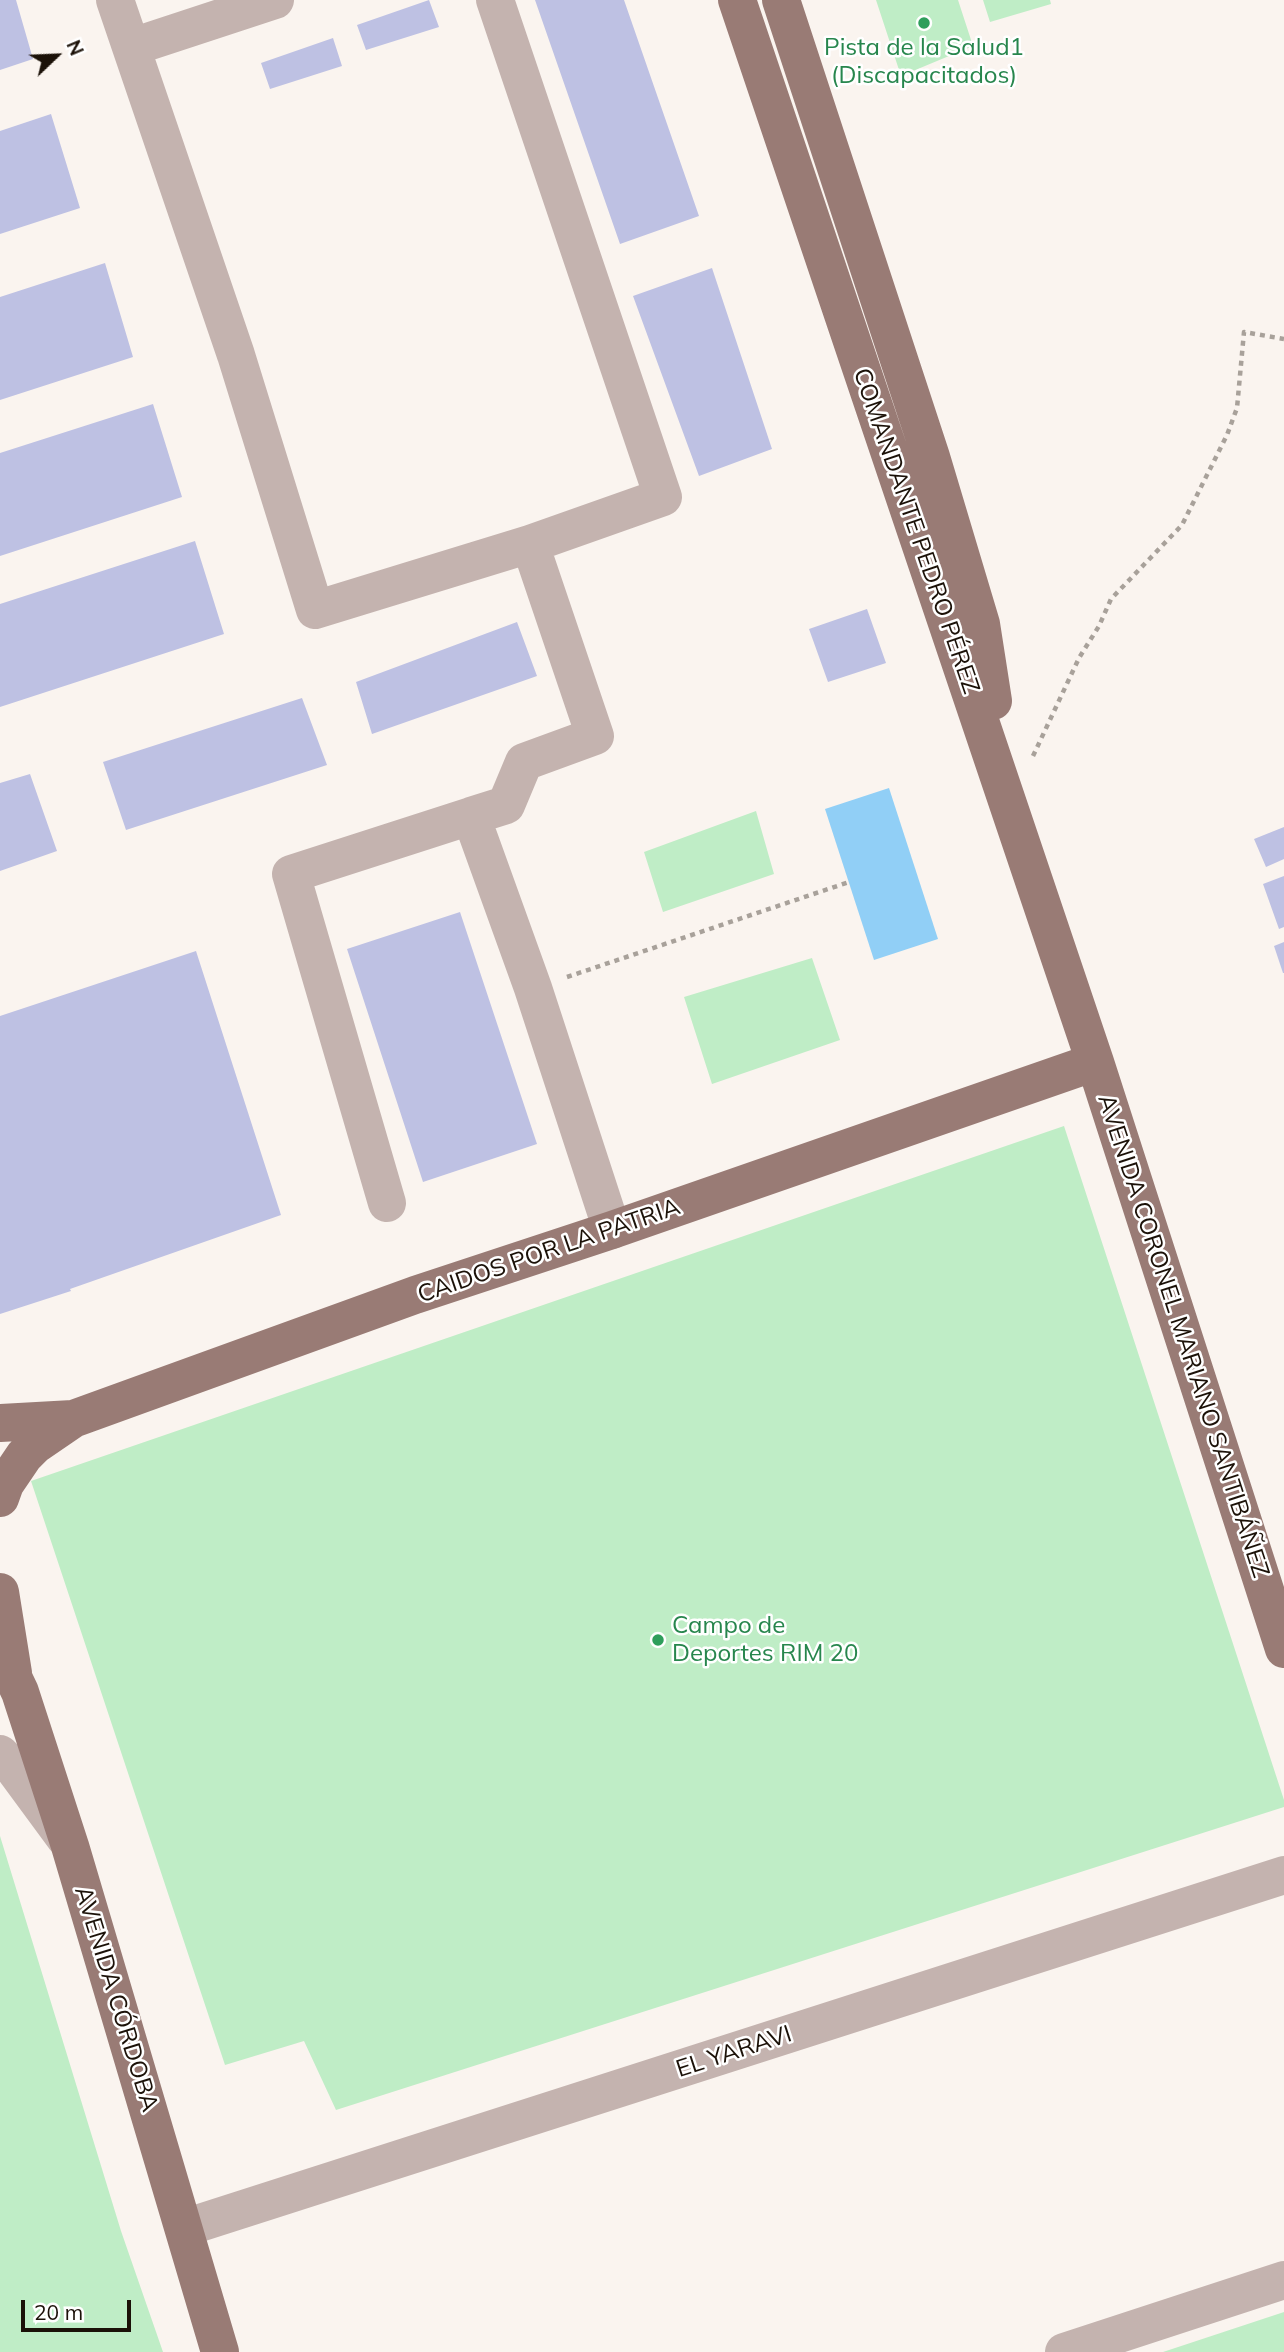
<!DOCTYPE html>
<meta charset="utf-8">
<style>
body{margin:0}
#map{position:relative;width:1284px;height:2352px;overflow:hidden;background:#faf4ef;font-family:Mulish,sans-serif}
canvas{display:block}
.north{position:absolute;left:21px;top:21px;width:70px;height:70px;-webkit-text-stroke:5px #fff;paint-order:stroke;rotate:67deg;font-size:19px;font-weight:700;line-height:28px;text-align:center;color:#1b1108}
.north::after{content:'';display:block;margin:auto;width:24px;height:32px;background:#1b1108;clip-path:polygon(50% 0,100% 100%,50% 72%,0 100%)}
.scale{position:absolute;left:21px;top:2300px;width:110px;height:32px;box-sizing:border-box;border:4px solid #1b1108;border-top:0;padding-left:9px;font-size:21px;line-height:24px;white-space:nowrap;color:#1b1108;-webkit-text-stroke:5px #fff;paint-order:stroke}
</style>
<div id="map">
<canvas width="1284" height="2352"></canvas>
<div class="north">N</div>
<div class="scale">20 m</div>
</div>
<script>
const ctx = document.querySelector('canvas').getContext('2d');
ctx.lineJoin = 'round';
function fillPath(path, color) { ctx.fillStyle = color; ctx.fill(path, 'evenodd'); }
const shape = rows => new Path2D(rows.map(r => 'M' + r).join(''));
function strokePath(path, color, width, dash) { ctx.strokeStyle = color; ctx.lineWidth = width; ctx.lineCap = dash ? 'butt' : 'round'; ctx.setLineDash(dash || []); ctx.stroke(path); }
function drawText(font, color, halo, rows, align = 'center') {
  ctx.font = font + ' Mulish,sans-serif'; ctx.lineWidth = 5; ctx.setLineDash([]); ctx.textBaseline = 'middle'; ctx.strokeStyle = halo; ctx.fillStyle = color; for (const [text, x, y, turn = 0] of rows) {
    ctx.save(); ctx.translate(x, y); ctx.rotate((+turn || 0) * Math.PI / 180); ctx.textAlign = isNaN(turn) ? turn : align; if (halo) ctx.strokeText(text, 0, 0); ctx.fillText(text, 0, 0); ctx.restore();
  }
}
fillPath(shape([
 [876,0,958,0,973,46,901,76],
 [983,0,1050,0,1051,4,990,22],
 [756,811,774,874,663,912,644,852],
 [812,958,840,1040,712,1084,684,997],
 [1064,1126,1284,1800,1284,1807,336,2110,304,2041,225,2065,31,1481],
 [0,1836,121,2231,163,2352,0,2352],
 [1284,2312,1284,2352,1163,2352]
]), '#bfedc6');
fillPath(shape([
 [889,788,938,939,874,960,825,809]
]), '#91cff6');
fillPath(shape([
 [0,0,16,0,33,59,0,70],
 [429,0,439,27,366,50,357,25],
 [535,0,624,0,699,216,620,244],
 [333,38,342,66,270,89,261,63],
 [51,114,80,208,0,234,0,131],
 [105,263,133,357,0,400,0,297],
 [712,268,772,449,699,476,633,296],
 [153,404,182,497,0,556,0,453],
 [195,541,224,634,0,707,0,604],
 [867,609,886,663,828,682,809,629],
 [517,622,537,676,372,734,356,682],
 [302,698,327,765,126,830,103,762],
 [30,774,57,851,0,871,0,783],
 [1284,827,1284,859,1266,867,1254,839],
 [1284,876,1284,927,1279,929,1263,884],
 [460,912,537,1144,423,1182,347,949],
 [1284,942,1284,973,1283,973,1274,946],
 [196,951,281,1215,70,1289,71,1291,0,1314,0,1016]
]), '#bec1e3');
strokePath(shape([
 [1033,756,1079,658,1099,626,1111,599,1182,525,1227,435,1237,408,1244,332,1284,339],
 [567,977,849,882]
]), '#a8a19a', 4.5, [5, 5]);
strokePath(shape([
 [115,0,236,355,315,610,530,544,663,497,495,0],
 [132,47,275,0],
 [530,544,595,736,524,762,506,805,471,816,533,988,612,1230],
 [387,1203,291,874,471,816],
 [0,1754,12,1766,65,1838],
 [184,2228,1284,1875],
 [1064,2352,1284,2280]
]), '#c4b3af', 38);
strokePath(shape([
 [737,0,1095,1062,1284,1649],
 [781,0,931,457,981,624,993,701],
 [0,1423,73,1419,415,1295,612,1230,1095,1062],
 [0,1498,5,1484,24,1456,35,1445,73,1419],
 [0,1592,13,1673],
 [0,1650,20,1692,70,1846,220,2352]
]), '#997b75', 38);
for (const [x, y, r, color] of [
 [924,23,7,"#2e9e5b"],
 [658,1640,7,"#2e9e5b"]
]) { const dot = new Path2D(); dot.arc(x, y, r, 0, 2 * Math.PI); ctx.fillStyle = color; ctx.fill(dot); strokePath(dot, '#fff', 2.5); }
drawText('24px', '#27864d', '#fff', [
 ["Pista de la Salud1",924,48],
 ["(Discapacitados)",924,76],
 ["Campo de",672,1626,"left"],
 ["Deportes RIM 20",672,1654,"left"]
]);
drawText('24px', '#1b1108', '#fff', [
 ["COMANDANTE PEDRO PÉREZ",916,531,71],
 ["CAIDOS POR LA PATRIA",549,1251,-19],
 ["AVENIDA CORONEL MARIANO SANTIBÁÑEZ",1183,1336,72],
 ["AVENIDA CÓRDOBA",116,1999,73],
 ["EL YARAVI",734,2052,-18]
]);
</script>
